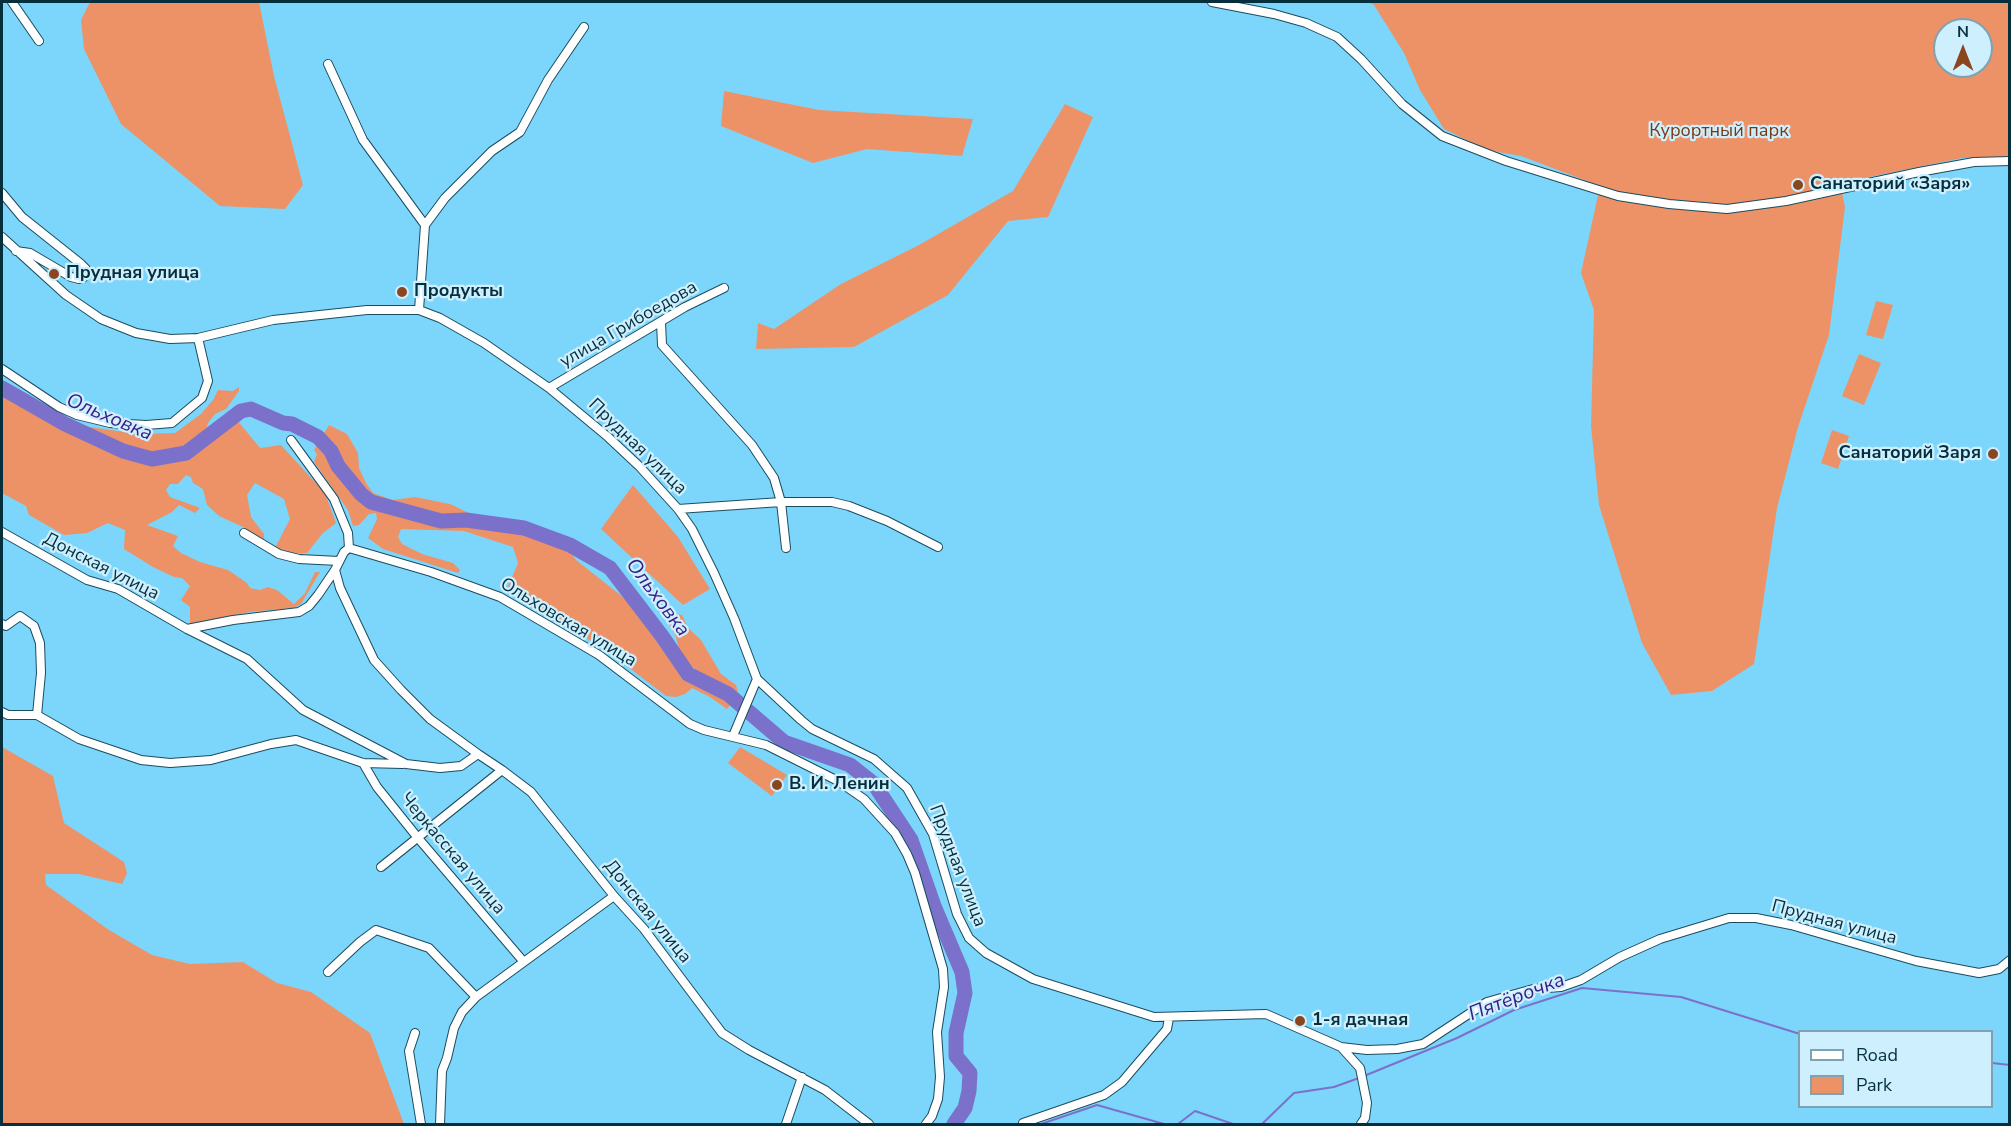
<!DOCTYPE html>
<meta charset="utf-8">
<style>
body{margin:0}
#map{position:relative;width:2011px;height:1126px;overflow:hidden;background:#7cd6fb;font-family:"Nunito Sans",sans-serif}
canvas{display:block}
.frame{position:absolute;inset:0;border:3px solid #062f3e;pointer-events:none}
.legend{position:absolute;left:1798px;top:1030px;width:195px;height:78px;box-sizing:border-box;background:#ceeffe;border:2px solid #7ea2b1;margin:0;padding:8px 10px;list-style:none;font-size:18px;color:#062f3e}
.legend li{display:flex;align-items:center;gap:12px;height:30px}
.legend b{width:30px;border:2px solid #7ea2b1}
.north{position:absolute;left:1933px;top:18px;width:60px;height:60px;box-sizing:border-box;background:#ceeffe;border:2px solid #7ea2b1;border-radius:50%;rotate:0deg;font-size:16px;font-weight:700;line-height:24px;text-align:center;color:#062f3e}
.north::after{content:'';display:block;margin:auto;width:21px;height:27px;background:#8b451f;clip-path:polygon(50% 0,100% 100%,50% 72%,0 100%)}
</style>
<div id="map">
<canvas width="2011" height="1126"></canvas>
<div class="frame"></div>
<ul class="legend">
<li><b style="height:8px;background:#fff"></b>Road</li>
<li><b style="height:16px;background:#ec9266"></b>Park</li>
</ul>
<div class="north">N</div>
</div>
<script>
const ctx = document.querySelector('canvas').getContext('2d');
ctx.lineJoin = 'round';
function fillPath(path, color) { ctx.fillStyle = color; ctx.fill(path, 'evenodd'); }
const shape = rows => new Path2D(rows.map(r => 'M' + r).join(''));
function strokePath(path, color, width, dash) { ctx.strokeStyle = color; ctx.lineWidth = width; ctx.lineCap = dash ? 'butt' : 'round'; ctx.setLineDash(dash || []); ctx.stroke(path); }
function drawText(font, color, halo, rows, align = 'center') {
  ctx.font = font + ' "Nunito Sans",sans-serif'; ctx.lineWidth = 4.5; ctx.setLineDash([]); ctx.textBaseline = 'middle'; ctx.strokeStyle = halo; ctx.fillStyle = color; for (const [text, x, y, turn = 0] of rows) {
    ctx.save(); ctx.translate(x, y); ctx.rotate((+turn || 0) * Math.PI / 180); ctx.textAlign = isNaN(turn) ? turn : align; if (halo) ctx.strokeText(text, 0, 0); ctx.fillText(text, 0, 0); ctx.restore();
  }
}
fillPath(shape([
 [90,2,259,2,274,76,303,185,285,209,220,206,121,124,84,49,81,20],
 [1368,2,2009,2,2009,157,1962,158,1840,183,1845,207,1829,335,1798,427,1777,508,1754,664,1712,691,1671,695,1642,643,1599,505,1591,426,1594,310,1581,273,1600,186,1521,156,1487,150,1444,129,1420,90,1404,53,1374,5],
 [1945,30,1981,30,1981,66,1945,66],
 [724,91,819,110,973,119,962,156,867,149,813,163,721,126],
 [1065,104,1093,117,1048,217,1008,221,948,295,854,347,756,349,758,323,774,329,841,284,919,245,1013,191],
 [1876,301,1893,305,1883,339,1866,335],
 [1859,354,1881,363,1864,405,1842,396],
 [239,387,239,391,226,409,215,414,208,423,206,430,209,440,237,420,260,448,281,445,325,493,336,523,323,533,307,553,293,553,275,548,290,519,284,499,255,483,247,495,251,517,264,534,264,542,243,527,219,516,207,505,203,489,193,483,191,477,186,475,178,484,170,484,166,490,170,497,200,508,195,513,179,505,172,512,147,525,178,536,173,546,181,553,200,562,228,570,247,583,250,588,260,590,268,587,277,590,294,604,305,593,315,572,320,572,301,604,293,608,249,612,190,625,190,607,181,600,190,586,182,578,174,577,153,567,124,549,125,530,108,523,87,533,64,535,29,515,26,506,2,493,2,392,72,432,83,426,138,434,175,433,201,414,213,400,218,390,233,391],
 [329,425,347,434,358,453,359,468,366,483,373,493,393,500,415,497,450,504,473,515,484,517,492,528,524,532,569,550,576,560,628,601,680,674,732,703,727,709,710,697,692,688,685,694,676,697,666,696,606,650,507,589,518,563,513,547,464,531,401,529,398,537,402,544,422,554,453,563,460,570,458,573,383,549,368,538,377,519,376,513,369,514,359,525,353,526,348,510,314,462,317,454,314,450],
 [1832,430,1849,436,1838,469,1821,463],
 [633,485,678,537,710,589,683,605,601,529],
 [670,613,682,615,688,628,701,640,721,674,736,685,738,692,730,691,710,681,689,664,679,650,676,637,666,618],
 [2,747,53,776,64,823,124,862,127,873,122,884,79,874,45,874,46,885,109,930,152,955,190,964,243,962,277,983,311,992,370,1033,404,1124,2,1124],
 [740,747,787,775,772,796,728,763]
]), '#ec9266');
strokePath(shape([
 [1992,1063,2010,1065],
 [1364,1076,1457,1038,1514,1010,1582,988,1681,997,1800,1034],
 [1041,1124,1097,1105,1164,1124],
 [1178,1124,1195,1111,1233,1124],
 [1262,1124,1294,1093,1334,1087,1359,1078]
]), '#7b71cb', 2);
strokePath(shape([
 [2,388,65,424,123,451,152,459,186,453,241,411,251,409,283,423,292,424,318,437,331,451,338,466,361,494,371,502,441,521,466,520,524,528,570,545,610,568,662,636,688,674,728,694,784,742,850,765,874,784,911,840,934,906,962,972,965,993,956,1033,956,1056,970,1073,969,1091,965,1108,954,1124]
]), '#7b71cb', 15);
const minor = shape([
 [12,2,39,41],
 [1212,2,1274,14,1306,23,1337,37,1361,59,1402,104,1442,136,1506,161,1618,196,1669,204,1727,209,1786,201,1919,172,1974,162,2010,161],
 [328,64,363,140,425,225,419,310],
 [2,193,22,217,81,264,86,269,86,274,83,278,79,279,71,277,30,253,16,251],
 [425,225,445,198,492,151,520,132,548,80,584,27],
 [2,237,66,295,101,319,136,333,170,339,198,338,273,320,367,310,419,310,440,318,484,343,549,388,608,437,639,466,678,509,692,529,714,573,734,618,757,679,801,720,812,729,874,759,907,788,933,834,957,914,969,938,986,953,1033,979,1154,1017,1266,1014,1341,1047,1367,1050,1397,1049,1423,1044,1487,1002,1533,989,1561,987,1581,980,1620,957,1660,939,1729,918,1756,918,1791,925,1916,961,1979,973,1999,969,2010,960],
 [661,322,662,345,752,445,774,478,781,502,786,548],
 [2,369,59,407,77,415,110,423,146,425,172,423,202,398,208,381,198,338],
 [549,388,685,307,724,288],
 [678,509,781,502,832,502,849,506,887,521,938,547],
 [2,532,87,580,118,589,187,629,247,659,303,710,406,764,440,768,461,766,478,754,502,770,531,792,614,896,644,929,722,1033,749,1050,825,1090,869,1124],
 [244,533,279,554,299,559,339,561],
 [349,548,431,572,500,597,599,655,690,724,704,730,766,745,838,781,864,799,895,833,907,854,915,873,943,969,944,987,937,1032,940,1077,938,1099,932,1116,926,1124],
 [335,570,340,588,374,660,401,690,430,719,478,754],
 [2,624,6,626,20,616,34,626,40,643,41,673,37,715],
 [187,629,233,620,299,612,309,606,318,595,335,570,344,552,349,548,348,533,334,499,291,440],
 [2,712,8,715,37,715,79,739,141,760,170,763,211,760,271,744,296,740,363,763,403,764],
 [733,736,757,679],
 [363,763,377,787,418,838,523,961],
 [381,867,502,770],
 [328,972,360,942,376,930,429,948,476,997],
 [415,1033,409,1051,421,1124],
 [1341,1047,1360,1068,1367,1103,1365,1118,1361,1124],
 [1023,1123,1104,1095,1122,1082,1167,1029,1169,1018],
 [440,1124,442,1071,447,1058,454,1028,462,1012,476,997,614,896],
 [786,1124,802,1077]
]);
strokePath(minor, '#1b4c5e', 10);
strokePath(minor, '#fff', 8);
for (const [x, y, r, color] of [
 [1798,185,6,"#8b451f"],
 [54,274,6,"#8b451f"],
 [402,292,6,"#8b451f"],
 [1993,454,6,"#8b451f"],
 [777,785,6,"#8b451f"],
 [1300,1021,6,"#8b451f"]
]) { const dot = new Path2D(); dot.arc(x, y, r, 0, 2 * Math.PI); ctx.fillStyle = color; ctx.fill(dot); strokePath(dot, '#ceeffe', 2); }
drawText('18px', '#773916', '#ceeffe', [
 ["Курортный парк",1719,132]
]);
drawText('bold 18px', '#062f3e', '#ceeffe', [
 ["Санаторий «Заря»",1810,185],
 ["Прудная улица",66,274],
 ["Продукты",414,292],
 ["Санаторий Заря",1981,454,"right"],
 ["В. И. Ленин",789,785],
 ["1-я дачная",1312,1021]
], 'left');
drawText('18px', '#062f3e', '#ceeffe', [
 ["улица Грибоедова",629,325,-30],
 ["Прудная улица",637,447,44],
 ["Донская улица",101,567,27],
 ["Ольховская улица",568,623,31],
 ["Черкасская улица",452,854,50],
 ["Прудная улица",957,866,69],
 ["Донская улица",647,912,51],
 ["Прудная улица",1834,923,15]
]);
drawText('italic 20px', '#391b86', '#ceeffe', [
 ["Ольховка",109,418,23],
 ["Ольховка",657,598,53],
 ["Пятёрочка",1517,998,-21]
]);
</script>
